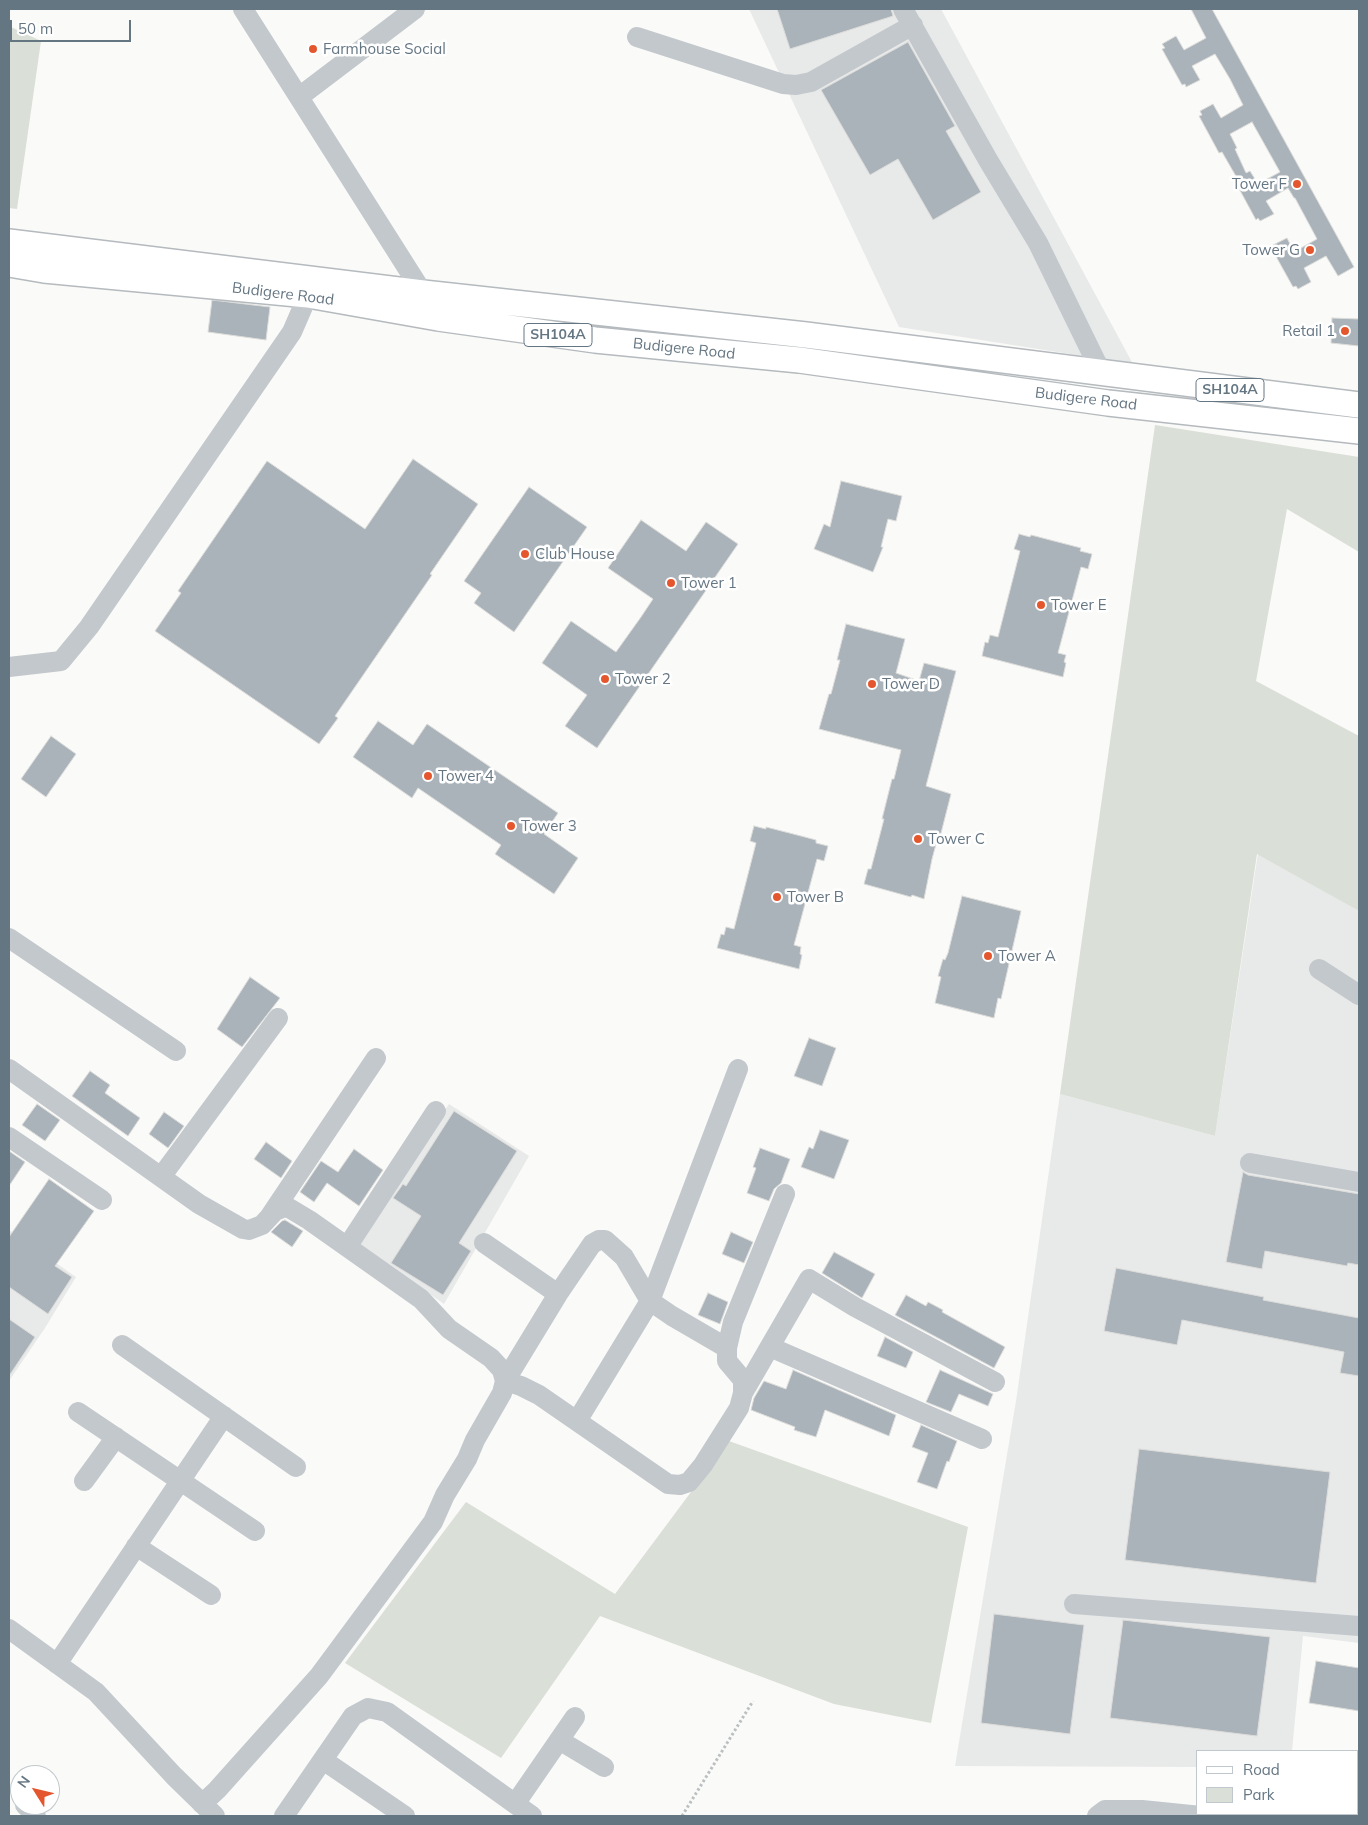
<!DOCTYPE html>
<style>
body{margin:0}
#map{position:relative;width:1368px;height:1825px;overflow:hidden;background:#fafaf8;font-family:Mulish,sans-serif}
canvas{display:block}
.frame{position:absolute;inset:0;border:10px solid #657683;pointer-events:none}
.legend{position:absolute;left:1196px;top:1750px;width:162px;height:65px;box-sizing:border-box;background:#fff;border:1px solid #c1c8cd;margin:0;padding:6px 9px;list-style:none;font-size:15px;color:#657683}
.legend li{display:flex;align-items:center;gap:10px;height:25px}
.legend b{width:25px;border:1px solid #c1c8cd}
.north{position:absolute;left:10px;top:1765px;width:50px;height:50px;box-sizing:border-box;background:#fff;border:1px solid #c1c8cd;border-radius:50%;rotate:306deg;font-size:14px;font-weight:700;line-height:20px;text-align:center;color:#657683}
.north::after{content:'';display:block;margin:auto;width:18px;height:22px;background:#e4572e;clip-path:polygon(50% 0,100% 100%,50% 72%,0 100%)}
.scale{position:absolute;left:10px;top:20px;width:121px;height:22px;box-sizing:border-box;border:2px solid #657683;border-top:0;padding-left:6px;font-size:15px;line-height:18px;white-space:nowrap;color:#657683;-webkit-text-stroke:4px #fff;paint-order:stroke}
</style>
<div id="map">
<canvas width="1368" height="1825"></canvas>
<div class="frame"></div>
<ul class="legend">
<li><b style="height:6px;background:#fff"></b>Road</li>
<li><b style="height:14px;background:#dadfd7"></b>Park</li>
</ul>
<div class="north">N</div>
<div class="scale">50 m</div>
</div>
<script>
const ctx = document.querySelector('canvas').getContext('2d');
ctx.lineJoin = 'round';
function fillPath(path, color) { ctx.fillStyle = color; ctx.fill(path, 'evenodd'); }
const shape = rows => new Path2D(rows.map(r => 'M' + r).join(''));
function strokePath(path, color, width, dash) { ctx.strokeStyle = color; ctx.lineWidth = width; ctx.lineCap = dash ? 'butt' : 'round'; ctx.setLineDash(dash || []); ctx.stroke(path); }
function drawText(font, color, halo, rows, align = 'center') {
  ctx.font = font + ' Mulish,sans-serif'; ctx.lineWidth = 5; ctx.setLineDash([]); ctx.textBaseline = 'middle'; ctx.strokeStyle = halo; ctx.fillStyle = color; for (const [text, x, y, turn = 0] of rows) {
    ctx.save(); ctx.translate(x, y); ctx.rotate((+turn || 0) * Math.PI / 180); ctx.textAlign = isNaN(turn) ? turn : align; if (halo) ctx.strokeText(text, 0, 0); ctx.fillText(text, 0, 0); ctx.restore();
  }
}
fillPath(shape([
 [749,9,941,9,1133,364,899,327],
 [1258,853,1359,911,1359,1643,1303,1636,1292,1751,1197,1751,1197,1767,955,1766,1016,1401,1060,1094,1215,1136],
 [449,1104,529,1156,444,1304,356,1242],
 [9,1230,76,1277,45,1328,9,1381]
]), '#e8e9e9');
fillPath(shape([
 [9,26,41,41,17,209,9,208],
 [1155,425,1359,457,1359,552,1287,509,1256,681,1359,736,1359,911,1257,854,1215,1136,1060,1094],
 [729,1441,968,1527,931,1723,834,1704,600,1616,501,1758,345,1663,466,1502,615,1594]
]), '#dadfd7');
const building = shape([
 [777,9,891,9,893,16,790,49,777,9],
 [1191,9,1212,9,1354,267,1338,276,1326,256,1304,268,1311,282,1298,289,1296,286,1293,287,1273,251,1275,249,1273,245,1287,238,1294,252,1317,239,1295,198,1294,198,1288,188,1266,201,1274,214,1260,221,1258,218,1256,220,1236,183,1238,182,1237,178,1222,152,1219,153,1199,116,1202,115,1200,111,1213,104,1221,118,1243,105,1230,79,1215,54,1192,66,1200,80,1186,87,1185,84,1182,85,1162,49,1165,48,1162,44,1176,36,1184,50,1206,38,1191,9],
 [1252,122,1280,172,1258,184,1250,171,1246,173,1235,149,1237,148,1230,134,1252,122],
 [908,42,955,126,946,131,981,192,933,220,898,159,870,175,821,90,908,42],
 [212,300,270,307,266,340,208,332,212,300],
 [1332,318,1359,319,1359,346,1331,343,1332,318],
 [413,459,478,504,430,574,432,575,335,716,338,718,319,744,155,631,181,593,178,591,267,461,365,529,413,459],
 [841,481,902,496,896,521,888,519,881,547,883,547,873,572,814,549,824,524,830,527,841,481],
 [529,487,587,527,514,632,474,603,481,593,464,581,529,487],
 [641,520,686,551,706,522,738,544,597,748,565,726,587,695,542,663,571,621,616,652,641,617,653,599,608,568,641,520],
 [1019,534,1030,537,1031,535,1081,548,1080,551,1092,554,1088,569,1081,567,1058,653,1066,655,1064,662,1066,663,1063,677,982,656,985,642,988,643,990,635,998,637,1020,551,1014,549,1019,534],
 [846,624,905,639,896,673,919,681,924,663,956,671,926,786,951,794,940,837,938,837,932,859,924,899,912,895,911,897,864,884,868,869,871,869,884,819,882,819,892,779,894,779,901,750,819,729,829,694,831,694,840,660,837,660,846,624],
 [378,721,413,745,427,724,558,813,544,834,578,858,554,894,495,854,501,845,418,788,412,798,353,757,378,721],
 [51,736,76,754,46,797,21,779,51,736],
 [754,826,766,829,766,827,801,836,816,840,816,843,828,846,824,861,817,859,794,945,801,947,800,954,802,955,799,969,717,948,721,934,724,935,726,927,734,929,756,843,750,841,754,826],
 [962,896,1021,911,1001,999,998,998,994,1018,935,1003,941,977,938,976,943,959,945,960,948,953,962,896],
 [250,977,280,998,242,1047,217,1029,250,977],
 [809,1038,836,1048,822,1086,794,1076,809,1038],
 [90,1071,110,1085,105,1093,140,1118,128,1136,72,1096,90,1071],
 [37,1104,60,1120,45,1141,22,1125,37,1104],
 [454,1111,517,1151,459,1243,471,1251,443,1295,391,1263,421,1216,393,1198,403,1184,406,1186,454,1111],
 [164,1112,184,1126,168,1148,149,1134,164,1112],
 [820,1130,849,1140,834,1179,801,1167,809,1147,813,1149,820,1130],
 [266,1142,292,1161,281,1178,254,1159,266,1142],
 [760,1148,790,1159,781,1183,774,1189,769,1201,747,1193,756,1168,753,1167,760,1148],
 [354,1149,383,1170,359,1206,327,1183,314,1202,300,1192,321,1161,338,1172,354,1149],
 [9,1151,25,1162,9,1186,9,1151],
 [1243,1172,1248,1175,1359,1194,1359,1265,1348,1263,1347,1266,1265,1251,1262,1269,1226,1262,1243,1172],
 [49,1179,94,1211,55,1266,72,1277,48,1314,9,1287,9,1237,49,1179],
 [285,1220,303,1231,292,1247,271,1232,282,1221,285,1220],
 [731,1232,753,1242,744,1263,722,1254,731,1232],
 [834,1252,875,1274,862,1298,822,1273,834,1252],
 [1116,1268,1264,1297,1263,1300,1359,1318,1359,1376,1340,1373,1344,1352,1182,1320,1177,1345,1104,1331,1116,1268],
 [708,1293,728,1302,720,1324,698,1315,708,1293],
 [906,1295,926,1306,928,1302,943,1310,942,1312,1005,1347,994,1368,895,1315,906,1295],
 [9,1319,35,1337,9,1376,9,1319],
 [885,1337,913,1352,906,1368,877,1356,885,1337],
 [793,1370,896,1415,889,1436,825,1410,816,1437,794,1430,795,1427,751,1410,754,1398,764,1381,786,1389,793,1370],
 [940,1370,993,1394,988,1406,959,1394,951,1412,926,1402,940,1370],
 [921,1425,957,1441,949,1462,947,1461,937,1489,917,1482,928,1453,912,1447,921,1425],
 [1139,1449,1330,1472,1316,1583,1125,1560,1139,1449],
 [994,1614,1084,1625,1070,1734,981,1723,994,1614],
 [1123,1620,1270,1637,1257,1736,1110,1718,1123,1620],
 [1316,1661,1359,1668,1359,1711,1309,1703,1316,1661]
]);
fillPath(building, '#aab3b9');
strokePath(building, '#dcdcda', 1);
const major = shape([
 [9,242,423,293,806,335,1359,405],
 [9,264,44,270,308,295,438,318,595,340,799,360,1108,403,1359,431]
]);
strokePath(major, '#b5babe', 28);
strokePath(shape([
 [682,1816,753,1701]
]), '#bbbfc2', 3, [2.5, 2.5]);
strokePath(shape([
 [243,9,423,293],
 [903,9,988,160,1038,243,1102,374],
 [637,37,783,84,796,85,811,82,913,25],
 [299,97,415,9],
 [9,667,61,661,89,627,292,332,308,295,310,282],
 [9,938,176,1051],
 [1319,969,1359,995],
 [9,1069,199,1204,243,1229,249,1230,262,1225,275,1211,285,1207,289,1208,309,1220,421,1299,449,1329,491,1358,502,1370,505,1381],
 [9,1137,102,1200],
 [1250,1163,1359,1182],
 [161,1177,278,1018],
 [270,1216,376,1058],
 [484,1243,558,1294],
 [347,1247,436,1111],
 [122,1345,296,1467],
 [770,1347,982,1439],
 [505,1381,521,1386,539,1395,668,1484,680,1485,689,1482,703,1465,739,1408,743,1393,743,1380,727,1361,727,1348,733,1322,785,1194],
 [743,1393,809,1279,855,1307,995,1382],
 [78,1412,255,1531],
 [577,1421,650,1301,738,1069],
 [84,1481,116,1437],
 [136,1546,211,1595],
 [1074,1604,1359,1626],
 [9,1629,96,1692,174,1776,215,1816],
 [57,1664,224,1416],
 [559,1740,604,1767],
 [323,1760,405,1816],
 [202,1804,217,1790,319,1676,433,1522,445,1495,467,1459,475,1440,502,1393,505,1381,558,1294,592,1244,599,1240,605,1240,624,1257,650,1301,672,1316,727,1348],
 [515,1804,575,1717],
 [25,1805,36,1816],
 [1314,1814,1314,1816],
 [284,1816,353,1716,368,1708,387,1712,532,1816],
 [1097,1816,1105,1810,1142,1810,1201,1816]
]), '#c3c8cc', 20);
strokePath(major, '#fff', 25);
for (const [x, y, r, color] of [
 [313,49,5,"#e4572e"],
 [1297,184,5,"#e4572e"],
 [1310,250,5,"#e4572e"],
 [1345,331,5,"#e4572e"],
 [525,554,5,"#e4572e"],
 [671,583,5,"#e4572e"],
 [1041,605,5,"#e4572e"],
 [605,679,5,"#e4572e"],
 [872,684,5,"#e4572e"],
 [428,776,5,"#e4572e"],
 [511,826,5,"#e4572e"],
 [918,839,5,"#e4572e"],
 [777,897,5,"#e4572e"],
 [988,956,5,"#e4572e"]
]) { const dot = new Path2D(); dot.arc(x, y, r, 0, 2 * Math.PI); ctx.fillStyle = color; ctx.fill(dot); strokePath(dot, '#fff', 2); }
for (const [x, y, w] of [
 [558,335,68],
 [1230,390,68]
]) { const box = new Path2D(); box.roundRect(x - w / 2, y - 11.5, w, 23, 4); ctx.fillStyle = '#fff'; ctx.fill(box); strokePath(box, '#657683', 1); }
drawText('bold 14px', '#657683', null, [
 ["SH104A",558,335],
 ["SH104A",1230,390]
]);
drawText('15px', '#657683', '#fff', [
 ["Farmhouse Social",323,49],
 ["Tower F",1287,184,"right"],
 ["Tower G",1300,250,"right"],
 ["Retail 1",1335,331,"right"],
 ["Club House",535,554],
 ["Tower 1",681,583],
 ["Tower E",1051,605],
 ["Tower 2",615,679],
 ["Tower D",882,684],
 ["Tower 4",438,776],
 ["Tower 3",521,826],
 ["Tower C",928,839],
 ["Tower B",787,897],
 ["Tower A",998,956]
], 'left');
drawText('15px', '#657683', '#fff', [
 ["Budigere Road",283,294,7],
 ["Budigere Road",684,349,6],
 ["Budigere Road",1086,399,7]
]);
</script>
